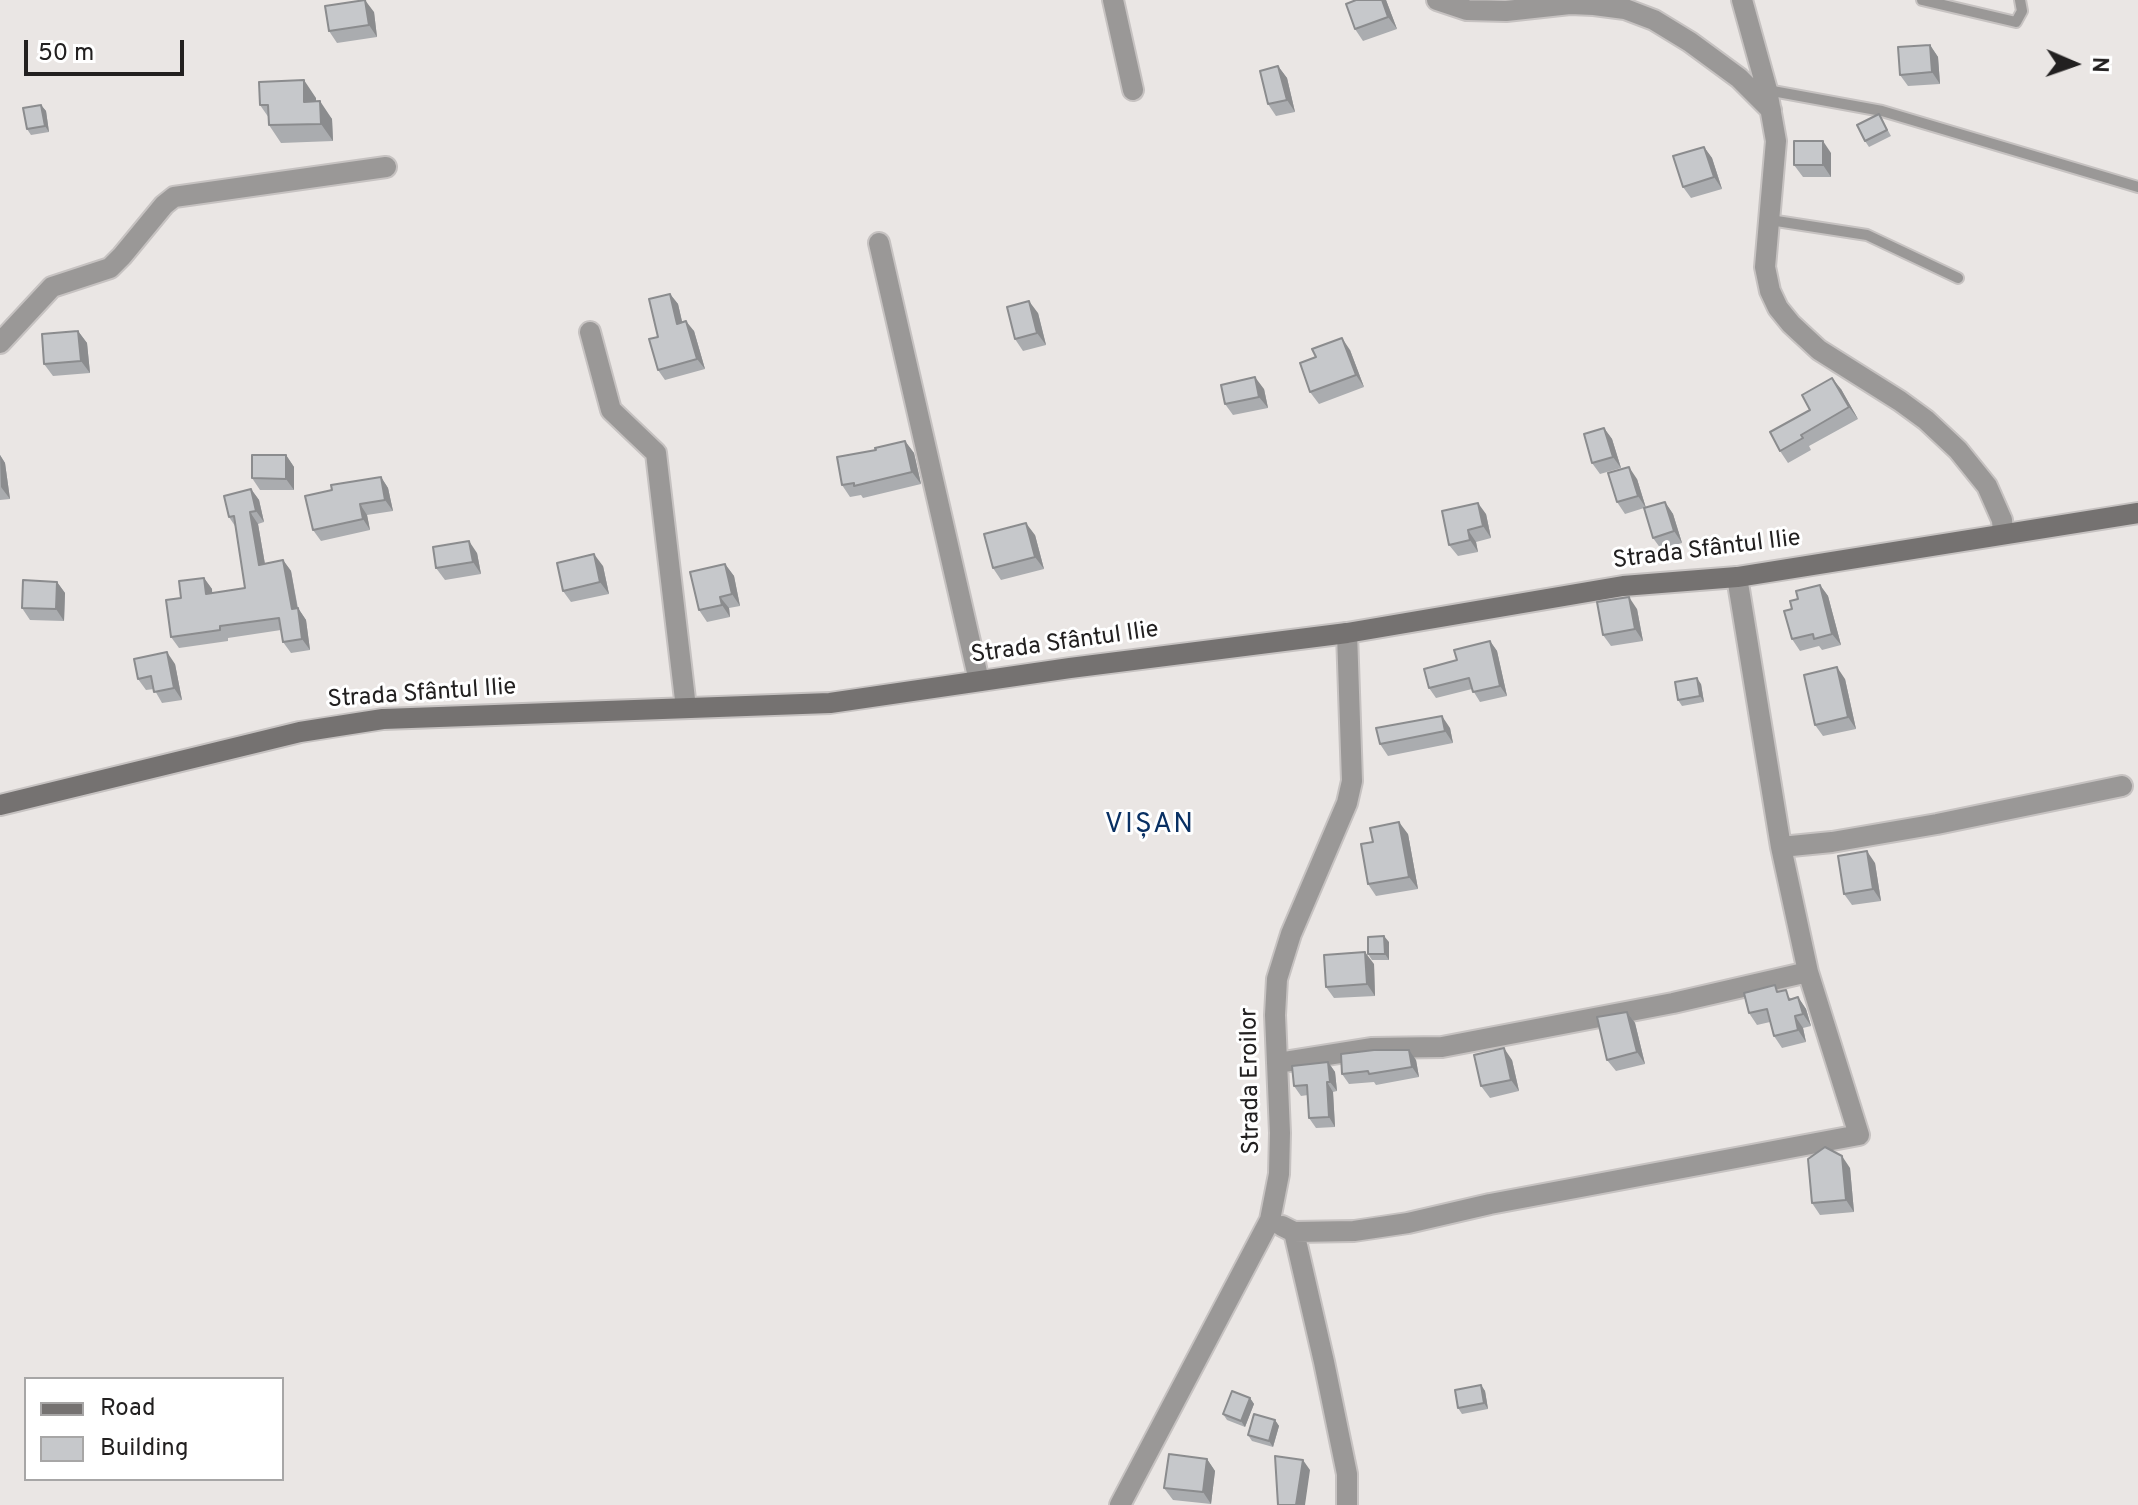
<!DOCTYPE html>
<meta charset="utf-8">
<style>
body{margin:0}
#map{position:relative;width:2138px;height:1505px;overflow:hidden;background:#eae6e4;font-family:Overpass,sans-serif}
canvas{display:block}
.legend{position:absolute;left:24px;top:1377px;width:260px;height:104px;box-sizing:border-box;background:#fff;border:2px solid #a7a6a6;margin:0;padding:10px 14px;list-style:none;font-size:24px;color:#222020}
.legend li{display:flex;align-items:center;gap:16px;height:40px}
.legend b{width:40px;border:2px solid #a7a6a6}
.north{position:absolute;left:2034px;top:24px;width:80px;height:80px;-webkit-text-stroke:6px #fff;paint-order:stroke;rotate:92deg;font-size:22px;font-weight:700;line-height:32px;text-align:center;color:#222020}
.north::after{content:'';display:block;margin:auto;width:28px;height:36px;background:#222020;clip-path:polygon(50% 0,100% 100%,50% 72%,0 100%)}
.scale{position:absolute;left:24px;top:40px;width:160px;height:36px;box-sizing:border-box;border:4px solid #222020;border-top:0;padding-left:10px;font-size:24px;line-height:28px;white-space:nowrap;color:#222020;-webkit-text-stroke:6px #fff;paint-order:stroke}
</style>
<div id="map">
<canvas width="2138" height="1505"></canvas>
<ul class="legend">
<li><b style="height:10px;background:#757271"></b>Road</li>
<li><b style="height:22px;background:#c6c8cb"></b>Building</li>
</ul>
<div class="north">N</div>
<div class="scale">50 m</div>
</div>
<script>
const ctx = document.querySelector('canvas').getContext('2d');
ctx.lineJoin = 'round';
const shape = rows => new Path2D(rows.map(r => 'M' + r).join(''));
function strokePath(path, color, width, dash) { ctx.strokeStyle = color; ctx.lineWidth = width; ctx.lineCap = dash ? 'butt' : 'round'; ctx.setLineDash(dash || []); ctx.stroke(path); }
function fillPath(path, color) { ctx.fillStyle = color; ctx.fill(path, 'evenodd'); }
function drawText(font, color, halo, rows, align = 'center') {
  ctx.font = font + ' Overpass,sans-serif'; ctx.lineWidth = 6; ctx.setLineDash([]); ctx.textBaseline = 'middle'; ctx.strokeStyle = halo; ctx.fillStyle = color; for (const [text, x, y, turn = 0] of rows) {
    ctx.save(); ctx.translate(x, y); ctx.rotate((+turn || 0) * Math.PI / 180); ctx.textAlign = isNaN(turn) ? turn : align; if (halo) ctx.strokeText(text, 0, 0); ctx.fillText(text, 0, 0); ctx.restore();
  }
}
const lane = shape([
 [1922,0,2016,22,2022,11,2020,0],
 [1767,90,1882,111,2138,187],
 [1770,220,1867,235,1958,278]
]);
const street = shape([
 [1113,0,1133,90],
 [1437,0,1467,10,1506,11,1570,4,1594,5,1625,9,1654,20,1690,42,1739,78,1771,110],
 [1742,0,1767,90,1776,141,1765,267,1770,291,1778,308,1791,324,1819,350,1900,401,1926,420,1958,450,1987,486,2002,520,2003,534],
 [879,243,979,681],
 [590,332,611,410,656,453,686,708],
 [0,343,52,287,110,268,122,256,164,205,174,197,386,167],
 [1781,847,1832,842,1937,824,2122,786],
 [1277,1063,1371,1048,1442,1047,1673,1003,1808,972],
 [1282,1226,1294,1232,1324,1362,1347,1474,1347,1505],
 [1294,1232,1354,1231,1408,1223,1490,1204,1859,1135,1808,972,1781,847,1737,577],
 [1120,1505,1270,1220,1279,1174,1280,1133,1275,1015,1277,979,1291,934,1347,803,1352,781,1347,633]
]);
const secondary = shape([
 [0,805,300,732,383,719,830,703,1070,668,1347,633,1623,586,1737,577,2138,513]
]);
strokePath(lane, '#c6c2c1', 14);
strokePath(street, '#c6c2c1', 24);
strokePath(secondary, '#c6c2c1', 24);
strokePath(lane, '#9a9897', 10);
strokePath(street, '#9a9897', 20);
strokePath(secondary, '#757271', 20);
fillPath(shape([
 [1386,0,1397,29,1363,41,1355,29],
 [374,12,377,37,337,43,329,31],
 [1930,45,1938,57,1940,84,1908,86,1900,75],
 [1278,66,1287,78,1295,112,1276,116,1268,104],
 [316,98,316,101,332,119,333,141,281,143,269,125,269,118,260,105],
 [41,105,46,111,49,132,31,135,27,129],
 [1879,114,1891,136,1869,147,1865,141],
 [1704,147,1712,158,1722,189,1691,198,1683,187],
 [1831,153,1831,177,1803,177,1794,165],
 [670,294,678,304,682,322,694,331,705,369,665,380,658,370,658,337],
 [1038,313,1046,345,1023,351,1015,339],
 [78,331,87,343,90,373,53,376,44,364],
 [1350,350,1364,387,1319,404,1310,392],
 [1264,389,1268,408,1233,415,1225,404],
 [1841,389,1858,419,1809,446,1811,450,1788,463,1780,451,1810,410],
 [1604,428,1612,439,1621,468,1600,474,1592,463],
 [905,441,914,453,921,484,863,498,861,495,850,497,842,485,876,450],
 [0,455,5,463,10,499,0,500],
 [286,455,294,467,294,490,260,490,252,478],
 [381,477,388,488,393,511,367,515,370,530,321,541,313,530],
 [1637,479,1646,508,1665,502,1673,514,1682,543,1661,549,1653,538,1644,508,1625,514,1617,502],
 [251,489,259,500,264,522,258,524,265,564,283,560,291,571,298,608,306,620,310,650,291,653,283,642,281,630,228,638,228,641,179,648,171,637,181,598,204,578,212,589,212,593,245,588,235,526,229,517],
 [1486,514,1491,538,1476,542,1478,552,1458,556,1449,545],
 [1035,535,1044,569,1001,580,993,568],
 [477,553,481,574,445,580,436,568],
 [725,564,734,576,740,606,729,608,730,617,707,622,699,610],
 [603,566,609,594,571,602,563,591],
 [57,582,65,593,64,621,30,620,22,608],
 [1820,585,1828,596,1841,645,1822,650,1819,646,1800,651,1792,639,1798,599],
 [1637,609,1643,641,1611,646,1603,635],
 [1490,641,1497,651,1507,696,1480,702,1472,689,1436,698,1429,688],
 [175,664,182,700,162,703,154,689,146,690,138,679],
 [1845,679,1856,729,1823,736,1815,725],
 [1701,684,1704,702,1682,706,1678,700],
 [1450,728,1453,743,1388,756,1380,744],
 [1408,834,1418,889,1376,896,1368,884],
 [1875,863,1881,901,1852,905,1844,894],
 [1389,942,1389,960,1372,960,1368,954],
 [1374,964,1375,996,1334,998,1326,987],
 [1779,992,1792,999,1798,997,1806,1009,1811,1026,1803,1028,1806,1042,1782,1048,1774,1036,1770,1022,1757,1025,1749,1013],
 [1627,1012,1635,1023,1645,1064,1616,1071,1607,1060],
 [1416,1060,1419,1077,1376,1085,1374,1082,1349,1084,1342,1074],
 [1512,1060,1519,1091,1490,1098,1481,1086],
 [1328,1062,1335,1072,1337,1091,1333,1092,1335,1127,1316,1128,1309,1118,1308,1095,1301,1096,1294,1086],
 [1850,1168,1854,1212,1820,1215,1812,1203],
 [1481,1385,1485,1391,1488,1409,1462,1414,1458,1408],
 [1250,1398,1254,1404,1245,1427,1227,1420,1223,1414],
 [1275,1420,1279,1426,1273,1447,1252,1441,1248,1435],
 [1207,1459,1215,1471,1211,1504,1173,1500,1164,1488]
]), '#aaacaf');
fillPath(shape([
 [365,0,374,12,377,37,369,25],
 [1382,0,1386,0,1397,29,1388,17],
 [1930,45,1938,57,1940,84,1932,72],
 [1278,66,1287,78,1295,112,1287,100],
 [304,80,316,98,316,119,304,102],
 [320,101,332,119,333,141,321,124],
 [41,105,46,111,49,132,45,126],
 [1823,141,1831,153,1831,177,1823,165],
 [1704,147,1712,158,1722,189,1714,177],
 [670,294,678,304,685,334,677,324],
 [1029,301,1038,313,1046,345,1037,333],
 [686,321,694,331,705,369,697,359],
 [78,331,87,343,90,373,81,361],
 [1342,338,1350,350,1364,387,1356,375],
 [1255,377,1264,389,1268,408,1259,397],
 [1832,378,1841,389,1858,419,1849,407],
 [1604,428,1612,439,1621,468,1613,457],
 [905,441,914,453,921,484,912,472],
 [0,455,5,463,10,499,1,487],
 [286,455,294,467,294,490,286,479],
 [1629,467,1637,479,1646,508,1638,496],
 [381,477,388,488,393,511,385,500],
 [251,489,259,500,264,522,256,511],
 [1665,502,1673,514,1682,543,1674,531],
 [1478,503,1486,514,1491,538,1483,526],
 [360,504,367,515,370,530,363,519],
 [250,512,258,524,267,576,259,565],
 [1026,523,1035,535,1044,569,1035,557],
 [1468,530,1476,542,1478,552,1470,540],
 [469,541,477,553,481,574,473,562],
 [594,554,603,566,609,594,600,582],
 [283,560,291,571,298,611,298,608,306,620,310,650,302,639,292,609],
 [725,564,734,576,740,606,732,594],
 [204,578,212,589,213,606,206,594],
 [57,582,65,593,64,621,56,609],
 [1820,585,1828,596,1841,645,1832,634],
 [720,597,729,608,730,617,722,605],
 [1629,597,1637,609,1643,641,1635,629],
 [1490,641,1497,651,1507,696,1500,686],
 [167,652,175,664,182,700,174,688],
 [1837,667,1845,679,1856,729,1848,717],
 [1697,678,1701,684,1704,702,1700,696],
 [1442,716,1450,728,1453,743,1445,731],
 [1399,822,1408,834,1418,889,1409,877],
 [1867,851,1875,863,1881,901,1873,889],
 [1384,936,1389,942,1389,960,1385,954],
 [1365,952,1374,964,1375,996,1367,984],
 [1798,997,1806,1009,1811,1026,1803,1014],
 [1627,1012,1635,1023,1645,1064,1637,1052],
 [1795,1016,1803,1028,1806,1042,1798,1030],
 [1504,1048,1512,1060,1519,1091,1511,1080],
 [1409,1050,1416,1060,1419,1077,1412,1067],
 [1328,1062,1335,1072,1337,1091,1330,1082],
 [1327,1082,1333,1092,1335,1127,1329,1117],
 [1842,1156,1850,1168,1854,1212,1846,1200],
 [1481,1385,1485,1391,1488,1409,1484,1403],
 [1250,1398,1254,1404,1245,1427,1241,1421],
 [1275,1420,1279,1426,1273,1447,1269,1441],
 [1207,1459,1215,1471,1211,1504,1203,1492],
 [1303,1460,1310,1470,1305,1505,1296,1505]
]), '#8b8c8e');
const building = shape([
 [365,0,369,25,329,31,325,6,365,0],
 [1356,0,1382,0,1388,17,1355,29,1346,4,1356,0],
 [1930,45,1932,72,1900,75,1898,47,1930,45],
 [1278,66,1287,100,1268,104,1260,71,1278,66],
 [304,80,304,102,320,101,321,124,269,125,268,105,260,105,259,82,304,80],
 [41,105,45,126,27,129,23,108,41,105],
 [1879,114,1887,130,1865,141,1857,125,1879,114],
 [1794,141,1823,141,1823,165,1794,165,1794,141],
 [1704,147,1714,177,1683,187,1673,156,1704,147],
 [670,294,677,324,686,321,697,359,658,370,649,339,658,337,649,299,670,294],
 [1029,301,1037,333,1015,339,1007,307,1029,301],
 [78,331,81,361,44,364,42,334,78,331],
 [1342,338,1356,375,1310,392,1300,363,1316,357,1312,349,1342,338],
 [1255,377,1259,397,1225,404,1221,385,1255,377],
 [1832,378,1849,407,1801,435,1803,438,1780,451,1770,432,1810,410,1802,395,1832,378],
 [1604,428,1613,457,1592,463,1584,434,1604,428],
 [905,441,912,472,854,486,854,483,842,485,837,457,876,450,875,448,905,441],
 [252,455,286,455,286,479,252,478,252,455],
 [1629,467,1638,496,1617,502,1608,473,1629,467],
 [381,477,385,500,360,504,363,519,313,530,305,496,332,490,331,485,381,477],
 [251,489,256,511,250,512,259,565,283,560,292,609,298,608,302,639,283,642,279,618,220,626,220,630,171,637,166,600,181,598,179,581,204,578,206,594,245,588,234,516,229,517,224,496,251,489],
 [1665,502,1674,531,1653,538,1644,508,1665,502],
 [1478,503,1483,526,1468,530,1470,540,1449,545,1442,511,1478,503],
 [1026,523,1035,557,993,568,984,534,1026,523],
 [469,541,473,562,436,568,433,547,469,541],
 [594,554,600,582,563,591,557,563,594,554],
 [725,564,732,594,720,597,722,605,699,610,690,572,725,564],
 [23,580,57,582,56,609,22,608,23,580],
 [1820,585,1832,634,1814,639,1813,634,1792,639,1784,611,1792,609,1790,601,1798,599,1796,591,1820,585],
 [1629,597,1635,629,1603,635,1597,602,1629,597],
 [1490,641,1500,686,1473,692,1469,678,1429,688,1424,669,1457,660,1454,650,1490,641],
 [167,652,174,688,154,692,151,676,138,679,134,659,167,652],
 [1837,667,1848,717,1815,725,1804,675,1837,667],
 [1697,678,1700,696,1678,700,1675,682,1697,678],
 [1442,716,1445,731,1380,744,1376,728,1442,716],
 [1399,822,1409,877,1368,884,1361,844,1373,842,1370,828,1399,822],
 [1867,851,1873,889,1844,894,1838,856,1867,851],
 [1384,936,1385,954,1368,954,1368,937,1384,936],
 [1365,952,1367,984,1326,987,1324,955,1365,952],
 [1775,985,1777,992,1786,990,1789,1000,1798,997,1803,1014,1795,1016,1798,1030,1774,1036,1767,1009,1749,1013,1744,993,1775,985],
 [1627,1012,1637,1052,1607,1060,1597,1017,1627,1012],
 [1504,1048,1511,1080,1481,1086,1474,1055,1504,1048],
 [1374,1050,1409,1050,1412,1067,1369,1074,1368,1071,1342,1074,1341,1054,1374,1050],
 [1328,1062,1330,1082,1327,1082,1329,1117,1309,1118,1307,1085,1294,1086,1292,1066,1328,1062],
 [1825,1147,1842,1156,1846,1200,1812,1203,1808,1159,1825,1147],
 [1481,1385,1484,1403,1458,1408,1455,1390,1481,1385],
 [1232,1391,1250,1398,1241,1421,1223,1414,1232,1391],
 [1254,1414,1275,1420,1269,1441,1248,1435,1254,1414],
 [1169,1454,1207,1459,1203,1492,1164,1488,1169,1454],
 [1275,1456,1303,1460,1296,1505,1278,1505,1275,1456]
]);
fillPath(building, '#c6c8cb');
strokePath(building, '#8b8c8e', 2);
drawText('24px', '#222020', '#fff', [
 ["Strada Sfântul Ilie",1707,551,-7],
 ["Strada Sfântul Ilie",1065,644,-8],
 ["Strada Sfântul Ilie",422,695,-4],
 ["Strada Eroilor",1252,1081,-91]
]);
ctx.letterSpacing = '2px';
drawText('28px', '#093063', '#fff', [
 ["VIȘAN",1150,826]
]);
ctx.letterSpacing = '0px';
</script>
